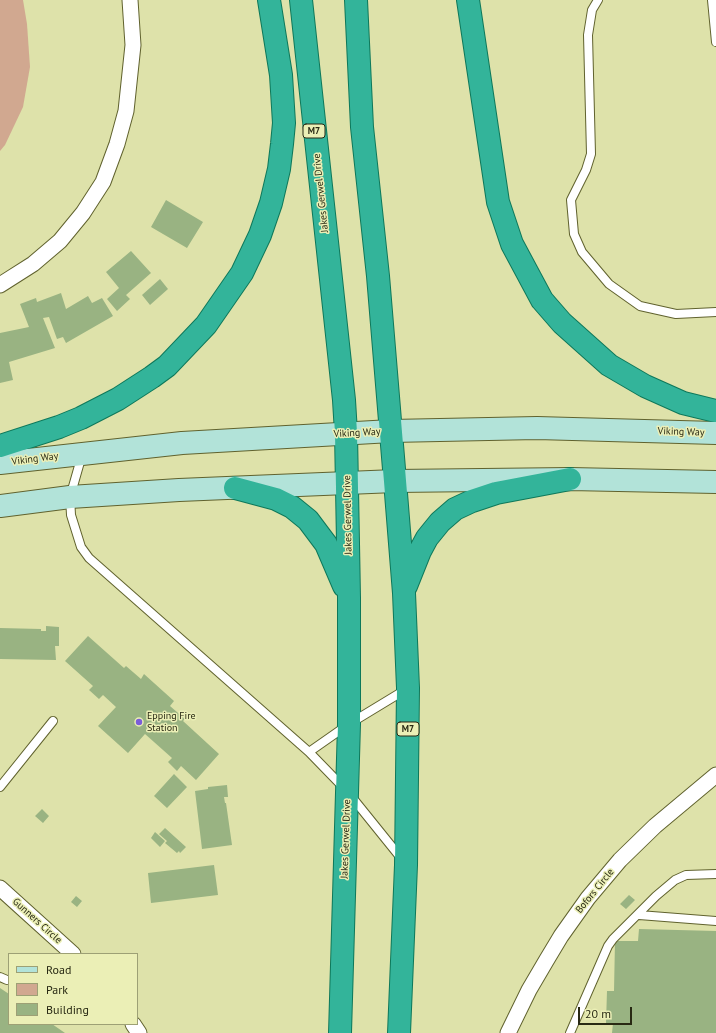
<!DOCTYPE html>
<style>
body{margin:0}
#map{position:relative;width:716px;height:1033px;overflow:hidden;background:#dee2aa;font-family:"PT Sans",sans-serif}
canvas{display:block}
.legend{position:absolute;left:8px;top:953px;width:130px;height:72px;box-sizing:border-box;background:#ebefb6;border:1px solid #9da075;margin:0;padding:5px 7px;list-style:none;font-size:12px;color:#282913}
.legend li{display:flex;align-items:center;gap:8px;height:20px}
.legend b{width:20px;border:1px solid #9da075}
.scale{position:absolute;left:578px;top:1007px;width:54px;height:18px;box-sizing:border-box;border:2px solid #282913;border-top:0;padding-left:5px;font-size:12px;line-height:14px;white-space:nowrap;color:#282913;-webkit-text-stroke:3px #ebefb6;paint-order:stroke}
</style>
<div id="map">
<canvas width="716" height="1033"></canvas>
<ul class="legend">
<li><b style="height:5px;background:#b2e3d9"></b>Road</li>
<li><b style="height:11px;background:#d1a890"></b>Park</li>
<li><b style="height:11px;background:#99b382"></b>Building</li>
</ul>
<div class="scale">20 m</div>
</div>
<script>
const ctx = document.querySelector('canvas').getContext('2d');
ctx.lineJoin = 'round';
function fillPath(path, color) { ctx.fillStyle = color; ctx.fill(path, 'evenodd'); }
const shape = rows => new Path2D(rows.map(r => 'M' + r).join(''));
function strokePath(path, color, width, dash) { ctx.strokeStyle = color; ctx.lineWidth = width; ctx.lineCap = dash ? 'butt' : 'round'; ctx.setLineDash(dash || []); ctx.stroke(path); }
function drawText(font, color, halo, rows, align = 'center') {
  ctx.font = font + ' "PT Sans",sans-serif'; ctx.lineWidth = 3; ctx.setLineDash([]); ctx.textBaseline = 'middle'; ctx.strokeStyle = halo; ctx.fillStyle = color; for (const [text, x, y, turn = 0] of rows) {
    ctx.save(); ctx.translate(x, y); ctx.rotate((+turn || 0) * Math.PI / 180); ctx.textAlign = isNaN(turn) ? turn : align; if (halo) ctx.strokeText(text, 0, 0); ctx.fillText(text, 0, 0); ctx.restore();
  }
}
fillPath(shape([
 [0,0,23,0,27,24,30,67,23,107,5,145,0,151]
]), '#d1a890');
fillPath(shape([
 [166,200,203,222,187,248,151,227],
 [131,251,151,273,126,295,130,299,117,311,107,299,119,288,106,272],
 [160,279,168,289,150,305,142,295],
 [61,293,66,309,88,296,92,303,102,298,113,316,66,343,63,337,57,339,49,317,43,318,55,348,9,362,13,380,0,383,0,333,29,327,20,304,36,298,37,302],
 [46,626,59,627,59,646,55,646,56,660,0,659,0,628,41,629,41,631,46,631],
 [88,636,124,668,126,666,141,679,144,674,174,701,170,706,185,719,183,721,219,754,196,780,181,766,177,771,168,762,172,758,145,734,128,753,98,726,116,707,103,695,99,699,89,690,93,686,65,661],
 [174,774,187,787,167,808,154,796],
 [227,785,228,797,224,797,225,803,226,803,232,845,202,849,195,791,208,789,208,787],
 [42,809,49,816,43,823,35,816],
 [165,828,186,847,180,853,179,851,177,853,165,843,167,841,159,834],
 [155,832,165,841,160,847,151,838],
 [214,865,218,895,151,903,148,873],
 [629,895,635,900,626,909,620,904],
 [76,896,82,901,77,907,71,902],
 [639,929,716,931,716,1033,612,1033,613,1023,606,1023,607,991,614,991,615,941,638,941],
 [0,988,9,994,9,1024,52,1024,65,1033,0,1033]
]), '#99b382');
const service = shape([
 [598,0,592,10,588,35,591,154,586,170,571,200,574,234,582,252,609,284,640,306,676,314,716,312],
 [712,0,716,42],
 [82,455,70,497,71,515,81,547,89,558,309,752,343,787],
 [309,752,349,724,405,690],
 [0,787,53,721],
 [351,796,401,858],
 [639,915,716,921],
 [0,977,7,980],
 [570,1033,608,946,613,939,656,896,675,880,686,875,716,874]
]);
const minor = shape([
 [0,285,33,264,60,241,83,213,103,182,117,144,126,111,133,45,130,0],
 [0,888,73,954],
 [133,1024,139,1033],
 [508,1033,529,990,546,961,561,936,588,898,620,860,655,826,716,775]
]);
const secondary = shape([
 [0,463,182,443,391,431,537,428,716,433],
 [0,506,70,497,179,490,395,481,570,479,716,482]
]);
const trunk = shape([
 [301,0,344,400,346,433,349,598,349,724,340,1033],
 [356,0,362,127,378,276,395,481,404,593,408,688,406,865,399,1033],
 [468,0,498,202,512,244,542,300,562,323,609,365,645,386,683,403,716,411],
 [0,446,59,427,81,418,118,399,152,377,167,366,206,325,242,273,260,235,271,203,279,169,282,144,284,123,281,75,269,0],
 [235,488,276,499,292,507,308,520,326,544,344,586],
 [406,586,420,551,427,538,440,522,455,509,472,501,496,493,570,479]
]);
strokePath(service, '#60622e', 10);
strokePath(minor, '#60622e', 17);
strokePath(secondary, '#60622e', 24);
strokePath(trunk, '#0e785a', 24);
strokePath(service, '#fff', 8);
strokePath(minor, '#fff', 15);
strokePath(secondary, '#b2e3d9', 22);
strokePath(trunk, '#33b49a', 22);
for (const [x, y, r, color] of [
 [139,722,4,"#7b5dd8"]
]) { const dot = new Path2D(); dot.arc(x, y, r, 0, 2 * Math.PI); ctx.fillStyle = color; ctx.fill(dot); strokePath(dot, '#ebefb6', 1.5); }
for (const [x, y, w] of [
 [314,131,22],
 [408,729,22]
]) { const box = new Path2D(); box.roundRect(x - w / 2, y - 7, w, 14, 3); ctx.fillStyle = '#ebefb6'; ctx.fill(box); strokePath(box, '#282913', 1); }
drawText('bold 9px', '#282913', null, [
 ["M7",314,131],
 ["M7",408,729]
]);
drawText('10px', '#282913', '#ebefb6', [
 ["Jakes Gerwel Drive",321,193,-96],
 ["Viking Way",681,432,2],
 ["Viking Way",357,433,-3],
 ["Viking Way",35,459,-7],
 ["Jakes Gerwel Drive",348,515,-91],
 ["Jakes Gerwel Drive",346,839,-88],
 ["Bofors Circle",595,891,-51],
 ["Gunners Circle",37,921,42]
]);
drawText('10px', '#282913', '#ebefb6', [
 ["Epping Fire",147,716],
 ["Station",147,728]
], 'left');
</script>
